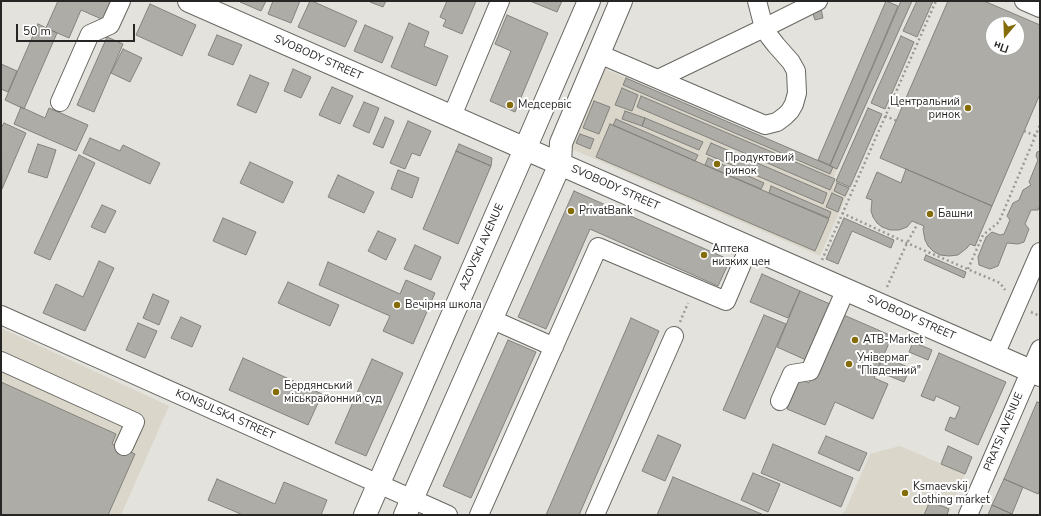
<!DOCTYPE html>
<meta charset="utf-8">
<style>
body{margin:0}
#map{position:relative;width:1041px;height:516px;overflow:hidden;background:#e3e2dc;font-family:"Nunito Sans",sans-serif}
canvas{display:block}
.frame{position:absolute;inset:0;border:2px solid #272624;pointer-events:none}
.north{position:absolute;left:985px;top:16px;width:40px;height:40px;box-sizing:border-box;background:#fff;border:1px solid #a9a8a7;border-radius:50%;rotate:199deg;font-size:11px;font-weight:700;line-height:16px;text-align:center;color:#272624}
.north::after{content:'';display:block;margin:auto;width:14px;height:18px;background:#846c08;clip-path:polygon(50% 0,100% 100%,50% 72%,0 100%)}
.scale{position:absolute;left:16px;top:24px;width:119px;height:18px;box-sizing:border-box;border:2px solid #272624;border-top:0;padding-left:5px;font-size:12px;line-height:14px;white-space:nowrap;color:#272624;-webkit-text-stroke:3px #fff;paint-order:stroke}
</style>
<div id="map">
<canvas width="1041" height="516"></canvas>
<div class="frame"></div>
<div class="north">Пн</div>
<div class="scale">50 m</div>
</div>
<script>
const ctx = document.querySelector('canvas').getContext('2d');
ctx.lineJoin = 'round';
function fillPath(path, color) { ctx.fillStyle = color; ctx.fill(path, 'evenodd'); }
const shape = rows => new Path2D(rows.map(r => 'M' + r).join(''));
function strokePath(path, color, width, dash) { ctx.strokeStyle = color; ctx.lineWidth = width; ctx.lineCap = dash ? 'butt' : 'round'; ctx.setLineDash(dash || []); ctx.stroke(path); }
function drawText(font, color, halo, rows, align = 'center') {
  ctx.font = font + ' "Nunito Sans",sans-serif'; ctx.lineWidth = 4; ctx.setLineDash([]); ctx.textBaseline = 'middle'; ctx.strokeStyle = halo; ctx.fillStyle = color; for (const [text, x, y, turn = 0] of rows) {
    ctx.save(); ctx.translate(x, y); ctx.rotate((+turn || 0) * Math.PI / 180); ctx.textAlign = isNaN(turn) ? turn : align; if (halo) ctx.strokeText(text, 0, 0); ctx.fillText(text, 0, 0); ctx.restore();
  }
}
fillPath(shape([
 [601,67,837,169,833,180,850,188,820,256,567,147],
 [1,328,169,406,121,515,1,515],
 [900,446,965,474,947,515,841,515,845,511,870,454]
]), '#dad6ca');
const building = shape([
 [58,1,115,1,106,21,81,10,69,38,46,28,58,1],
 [240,1,266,1,261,11,240,2,240,1],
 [273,1,300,1,291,23,268,14,273,1],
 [310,1,312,1,357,21,345,47,298,27,310,1],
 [370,1,386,1,383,7,370,2,370,1],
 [447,1,476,1,462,34,443,26,446,20,440,17,447,1],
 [530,1,562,1,557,12,530,1],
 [886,1,898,6,830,165,818,160,886,1],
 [901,1,912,1,837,169,830,166,901,1],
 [917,1,933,1,917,37,903,31,917,1],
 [948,1,984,1,1040,25,1040,94,992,206,880,158,948,1],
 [993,24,1017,24,1017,48,993,48,993,24],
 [150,4,196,25,182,56,136,35,150,4],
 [821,9,823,18,815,20,812,11,821,9],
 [507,15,548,33,515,112,490,101,511,51,495,44,507,15],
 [409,23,429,32,424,46,448,56,436,86,391,67,409,23],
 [38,24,57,33,24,109,5,100,38,24],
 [365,25,393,37,382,63,354,51,365,25],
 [217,35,242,45,233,65,208,55,217,35],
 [901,36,914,42,885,109,871,103,901,36],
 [107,37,123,44,94,112,77,105,107,37],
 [123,49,142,58,130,82,111,73,123,49],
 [1,64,17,71,8,92,1,89,1,64],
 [293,69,311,77,301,98,284,91,293,69],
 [250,75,269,83,256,113,237,105,250,75],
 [626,78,833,167,830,174,623,85,626,78],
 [332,87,353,96,340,124,319,115,332,87],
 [622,88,638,95,632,111,615,105,622,88],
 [641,96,835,179,830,190,637,107,641,96],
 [594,101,610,107,599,134,583,128,594,101],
 [364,102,379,108,369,133,353,126,364,102],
 [21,107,45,118,49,108,88,125,76,151,14,124,21,107],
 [868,108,882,114,850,187,836,181,868,108],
 [625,111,645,118,642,126,622,119,625,111],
 [385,117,394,121,383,148,373,144,385,117],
 [645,118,703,142,699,150,642,126,645,118],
 [616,119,698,155,695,161,613,125,616,119],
 [408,121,431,131,420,156,412,153,405,169,390,163,408,121],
 [4,123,26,133,2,189,1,128,4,123],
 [610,124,829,219,815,251,596,157,610,124],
 [580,134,594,139,590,149,576,143,580,134],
 [90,138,120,151,123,145,160,163,150,184,83,153,90,138],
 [711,143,827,193,823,204,706,154,711,143],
 [38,144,56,150,47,178,28,172,38,144],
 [459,144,492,158,491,166,456,151,459,144],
 [456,151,491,166,458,244,423,229,456,151],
 [1040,151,1040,205,1038,210,1031,210,1025,224,1029,229,1024,242,1018,244,1007,243,998,266,990,269,979,265,978,257,986,237,992,232,1000,235,1004,234,1010,220,1007,216,1013,203,1019,200,1023,190,1031,185,1029,182,1038,160,1036,156,1037,152,1040,151],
 [79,155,95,163,50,260,34,253,79,155],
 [708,158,764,183,761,189,705,165,708,158],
 [250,162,293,182,283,203,240,183,250,162],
 [906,169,992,206,975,246,970,244,967,248,958,255,949,256,940,255,933,251,928,246,925,240,923,229,924,226,912,221,907,227,899,230,890,230,882,227,877,223,873,217,871,211,872,200,866,198,877,172,901,183,906,169],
 [398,170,419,178,412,198,391,189,398,170],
 [338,175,374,192,364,213,328,197,338,175],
 [837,183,849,188,845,196,834,191,837,183],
 [771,186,831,212,829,218,769,193,771,186],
 [574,191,730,260,718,286,590,229,546,329,518,317,574,191],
 [832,193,843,198,838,212,826,207,832,193],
 [102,205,116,211,105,233,91,227,102,205],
 [223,218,256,232,246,255,213,241,223,218],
 [844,218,894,240,891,248,852,231,838,264,826,259,844,218],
 [378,231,396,239,386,260,368,251,378,231],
 [415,245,441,257,431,280,404,269,415,245],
 [926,255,966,272,964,278,924,260,926,255],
 [99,261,114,268,85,331,43,313,56,284,83,297,99,261],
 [328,262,400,294,406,280,435,293,413,344,383,331,390,316,319,285,328,262],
 [762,274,800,291,788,318,750,302,762,274],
 [288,282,339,305,330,326,278,303,288,282],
 [800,291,830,304,806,360,777,347,800,291],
 [153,294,169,301,159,325,143,318,153,294],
 [839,313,892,336,874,378,888,384,873,419,835,402,825,425,787,409,800,379,809,383,839,313],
 [764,315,786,324,745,419,723,410,764,315],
 [181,317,201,326,192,347,171,338,181,317],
 [631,318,659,331,579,515,546,515,631,318],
 [138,323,157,331,145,358,126,350,138,323],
 [508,340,536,352,471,498,443,486,508,340],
 [913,342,932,350,928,360,909,352,913,342],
 [939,353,1006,382,978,445,945,430,950,417,955,419,960,407,936,396,934,401,921,396,939,353],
 [883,356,910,368,904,382,877,371,883,356],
 [243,358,322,394,308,425,229,390,243,358],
 [372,359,403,373,366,456,335,443,372,359],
 [1,382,116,434,112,444,135,454,108,515,1,515,1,382],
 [1037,402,1040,403,1040,490,1038,494,1004,479,1037,402],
 [658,435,681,445,665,481,642,471,658,435],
 [826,436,867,453,859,471,818,453,826,436],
 [773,444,853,478,841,507,761,473,773,444],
 [948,446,972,457,965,474,941,464,948,446],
 [753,473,780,484,768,512,741,500,753,473],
 [673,477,764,515,657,515,673,477],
 [217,479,275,504,284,482,327,500,321,515,243,515,208,500,217,479],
 [1004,479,1023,487,1012,514,992,505,1004,479],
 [930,501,949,509,947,515,924,515,930,501],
 [992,505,1012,514,1015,515,988,515,992,505]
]);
fillPath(building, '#adaca6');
strokePath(building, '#84827d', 1);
const minor = shape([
 [1024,1,1040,8],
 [599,54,765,125,777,122,785,116,790,111,794,104,797,93,796,71,791,62,776,45,769,36,764,28,818,1],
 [658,79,764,28,757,1],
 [60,102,90,34,110,25,121,1],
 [452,116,500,1],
 [1,315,448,515],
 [491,319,554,347],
 [995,355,1040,252],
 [1,361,135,422,124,446],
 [780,401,792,374,810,371,846,289],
 [479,515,598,247,726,301,749,247],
 [595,515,674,336],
 [968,515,1040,349]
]);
const major = shape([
 [189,1,1040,375],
 [365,515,525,149,589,1],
 [405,515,560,164,561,143,621,1]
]);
strokePath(minor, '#686762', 20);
strokePath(major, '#686762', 24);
strokePath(shape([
 [885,116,897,121],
 [1024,131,1036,136],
 [842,213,907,243,1000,283,1005,290],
 [822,260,936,1],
 [968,269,983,235,999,222,1040,125],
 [887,287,907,243,918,223],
 [1031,312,1040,316],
 [680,322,688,303]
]), '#9a9994', 2.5, [2, 3]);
strokePath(minor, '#fff', 18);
strokePath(major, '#fff', 22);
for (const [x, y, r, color] of [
 [510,105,4,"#846c08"],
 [968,108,4,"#846c08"],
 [717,164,4,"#846c08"],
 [571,211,4,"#846c08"],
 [930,214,4,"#846c08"],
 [704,255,4,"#846c08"],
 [397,305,4,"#846c08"],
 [855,340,4,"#846c08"],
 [849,364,4,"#846c08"],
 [276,392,4,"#846c08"],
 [905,493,4,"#846c08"]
]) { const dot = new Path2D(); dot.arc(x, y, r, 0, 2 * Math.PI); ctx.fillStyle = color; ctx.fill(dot); strokePath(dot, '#fff', 1.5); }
drawText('11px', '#272624', '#fff', [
 ["SVOBODY STREET",318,58,24],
 ["SVOBODY STREET",615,188,24],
 ["AZOVSKI AVENUE",482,247,-66],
 ["SVOBODY STREET",911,318,24],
 ["KONSULSKA STREET",225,415,24],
 ["PRATSI AVENUE",1004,432,-67]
]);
drawText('11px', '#272624', '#fff', [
 ["Центральний",960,102,"right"],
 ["ринок",960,115,"right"],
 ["Медсервіс",518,105],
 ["Продуктовий",725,158],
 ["ринок",725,171],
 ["PrivatBank",579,211],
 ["Башни",938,214],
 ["Аптека",712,249],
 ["низких цен",712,262],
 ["Вечірня школа",405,305],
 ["ATB-Market",863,340],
 ["Універмаг",857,358],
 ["\"Південний\"",857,371],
 ["Бердянський",284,386],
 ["міськрайонний суд",284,399],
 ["Ksmaevskij",913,487],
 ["clothing market",913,500]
], 'left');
</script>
